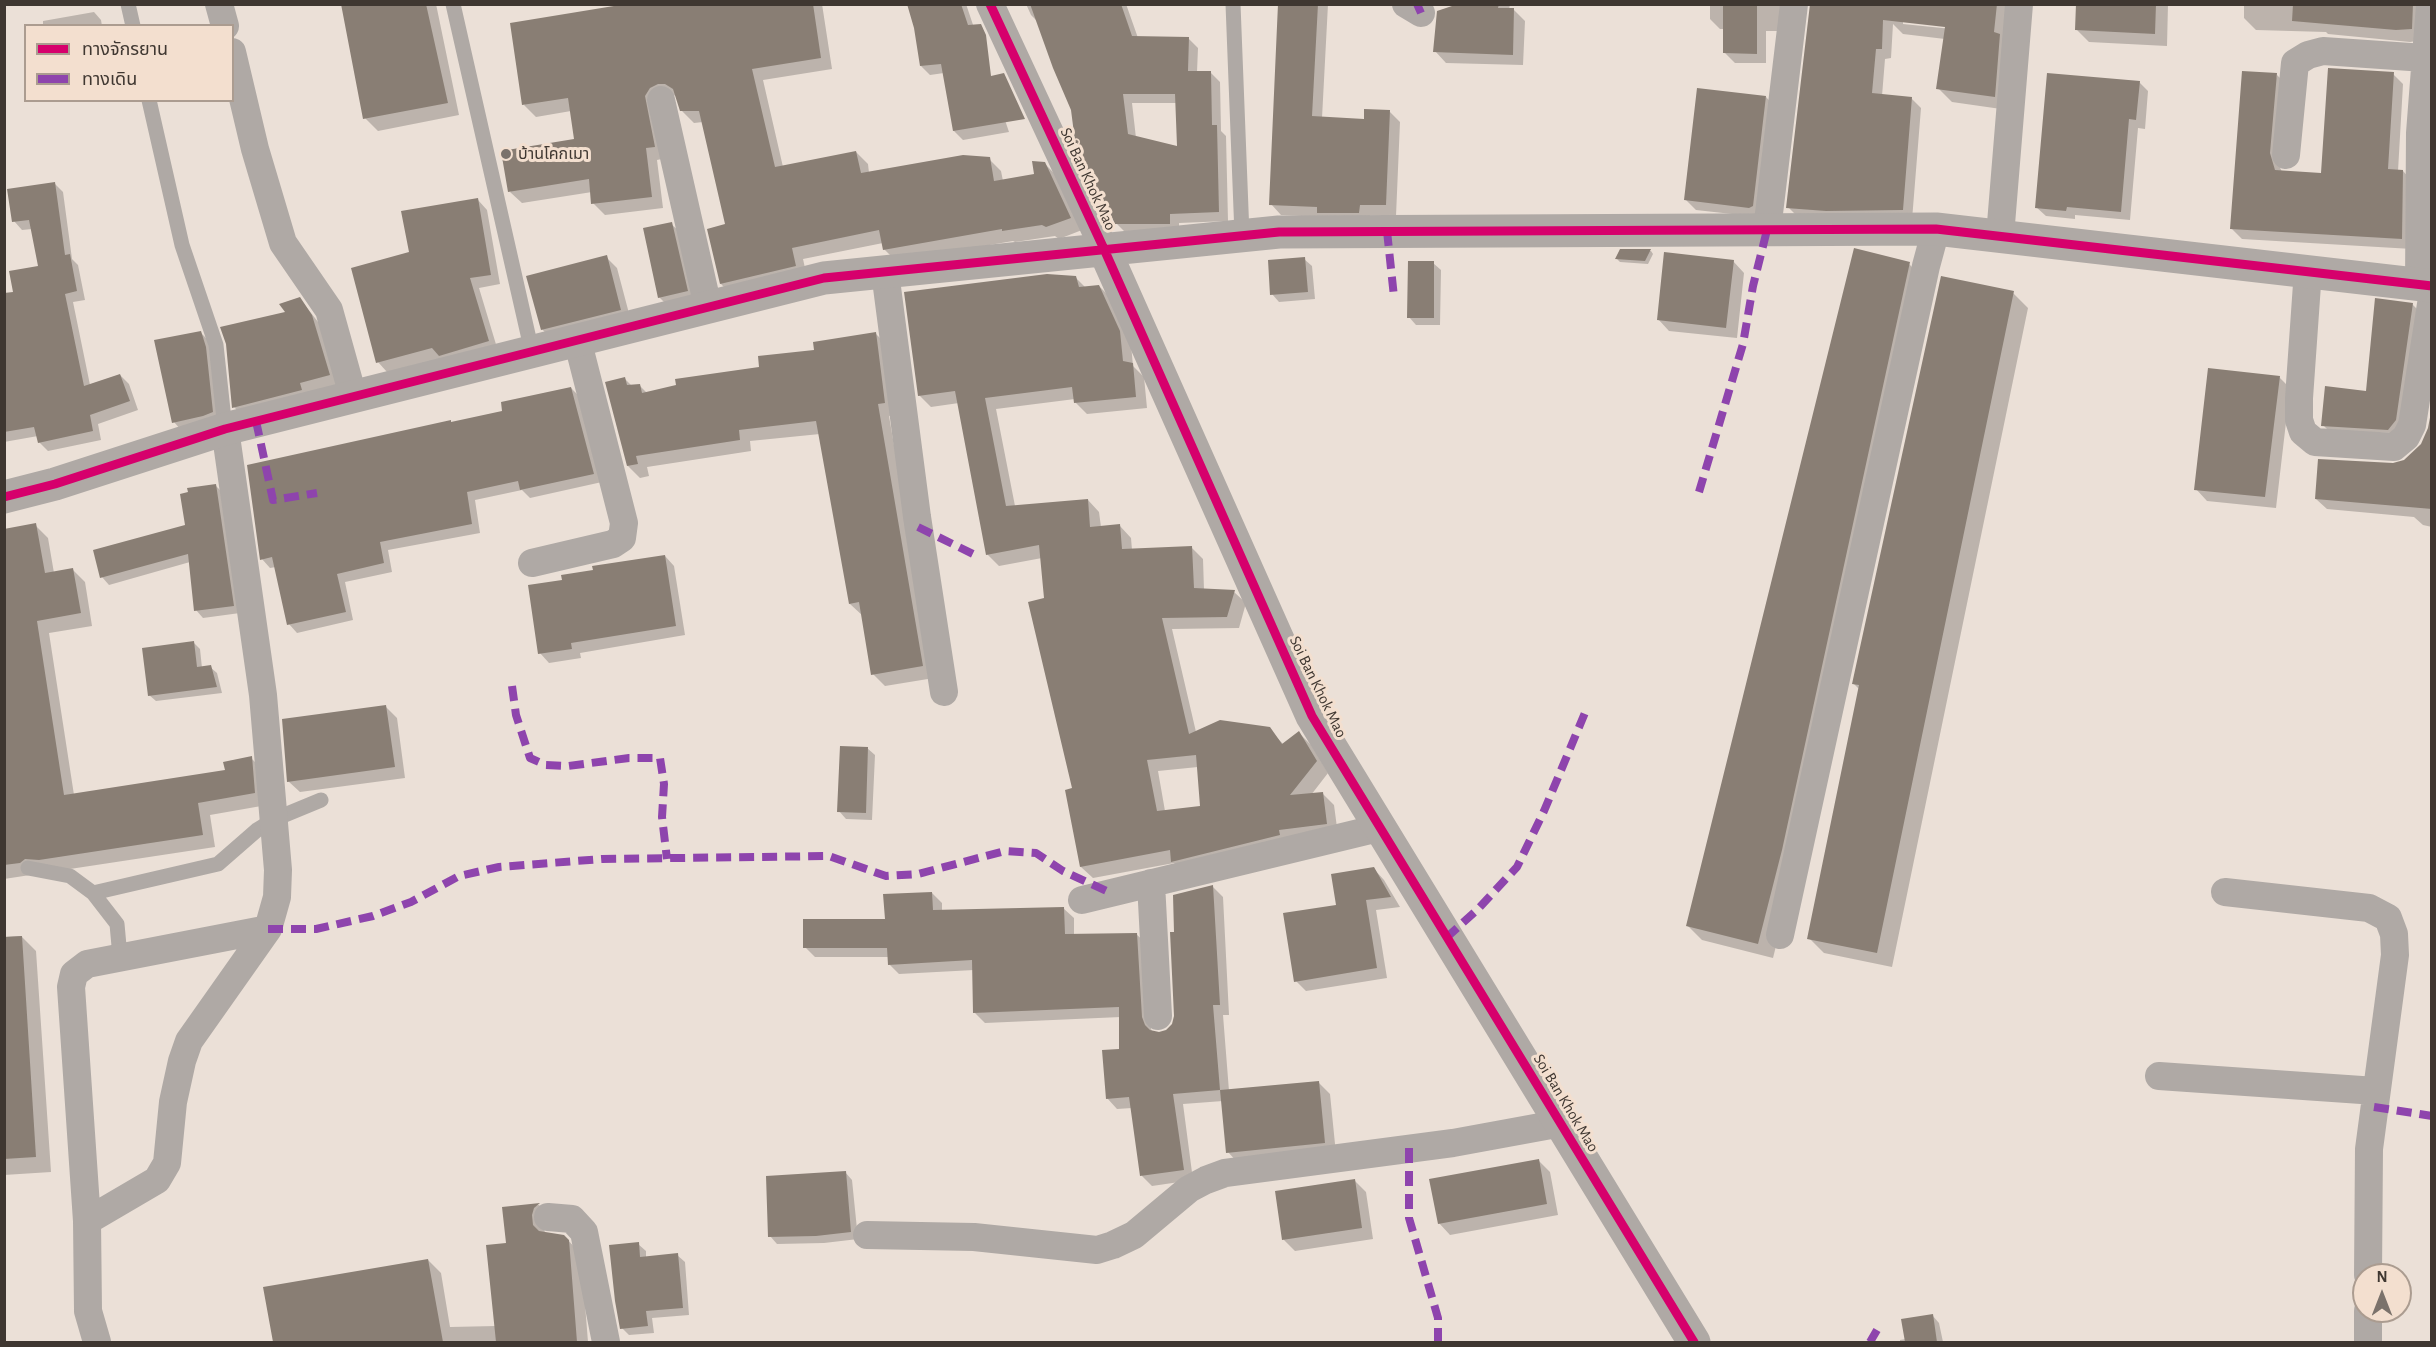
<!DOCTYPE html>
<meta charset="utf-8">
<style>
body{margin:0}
#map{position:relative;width:2436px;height:1347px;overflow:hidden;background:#ebe0d7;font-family:"Alegreya Sans","Noto Sans Thai",sans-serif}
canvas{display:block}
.frame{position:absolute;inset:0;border:6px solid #3f3731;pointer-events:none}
.legend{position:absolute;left:24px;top:24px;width:210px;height:78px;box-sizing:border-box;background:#f3dfcf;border:2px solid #ab9c90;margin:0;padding:8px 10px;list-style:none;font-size:18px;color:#3f3731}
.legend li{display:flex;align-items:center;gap:12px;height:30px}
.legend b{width:30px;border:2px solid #ab9c90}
.north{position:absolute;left:2352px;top:1263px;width:60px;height:60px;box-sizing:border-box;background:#f3dfcf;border:2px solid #ab9c90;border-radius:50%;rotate:0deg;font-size:16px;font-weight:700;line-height:24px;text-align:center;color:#3f3731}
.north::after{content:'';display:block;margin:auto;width:21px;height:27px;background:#7b726b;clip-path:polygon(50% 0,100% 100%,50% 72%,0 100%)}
</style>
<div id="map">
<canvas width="2436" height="1347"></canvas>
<div class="frame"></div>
<ul class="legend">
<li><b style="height:8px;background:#d6006c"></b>ทางจักรยาน</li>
<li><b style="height:8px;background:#8e44ad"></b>ทางเดิน</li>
</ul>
<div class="north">N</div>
</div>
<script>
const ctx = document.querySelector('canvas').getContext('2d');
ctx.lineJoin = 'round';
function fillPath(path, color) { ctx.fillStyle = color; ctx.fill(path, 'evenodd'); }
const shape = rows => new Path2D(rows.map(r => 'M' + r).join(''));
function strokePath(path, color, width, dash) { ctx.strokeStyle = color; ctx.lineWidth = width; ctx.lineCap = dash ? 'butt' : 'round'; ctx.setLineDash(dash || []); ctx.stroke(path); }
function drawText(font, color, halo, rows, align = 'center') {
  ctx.font = font + ' "Alegreya Sans","Noto Sans Thai",sans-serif'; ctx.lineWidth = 6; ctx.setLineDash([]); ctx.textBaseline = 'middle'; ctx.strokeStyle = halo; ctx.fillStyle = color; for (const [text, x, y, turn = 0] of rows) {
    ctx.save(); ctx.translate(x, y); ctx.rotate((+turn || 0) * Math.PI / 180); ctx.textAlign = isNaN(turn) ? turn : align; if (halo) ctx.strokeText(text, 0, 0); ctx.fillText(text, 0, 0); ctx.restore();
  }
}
fillPath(shape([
 [343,4,436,4,459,115,378,131,365,118],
 [635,4,822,4,832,69,763,80,783,167,856,152,868,164,869,173,989,159,1001,171,1003,181,1036,176,1045,164,1057,176,1082,230,1059,239,1055,236,1015,242,1013,241,896,261,884,249,883,243,803,259,807,277,733,296,721,284,709,230,727,225,703,122,694,123,682,111,678,96,670,95,666,158,657,160,663,208,605,215,593,203,592,192,522,203,510,192,576,140,571,111,536,117,524,105],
 [908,4,966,4,1009,132,963,140,954,131,944,73,930,75,921,66,916,28],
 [1026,4,1126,4,1138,38,1188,38,1198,48,1197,72,1210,72,1220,82,1221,131,1226,136,1228,221,1179,223,1179,233,1126,233,1116,223,1112,214,1103,205,1072,110,1038,22,1031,15],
 [1132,103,1177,103,1179,148,1136,138],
 [1279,4,1328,4,1322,118,1366,120,1389,111,1400,122,1396,216,1370,215,1369,223,1323,217,1281,215,1271,204],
 [1457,4,1510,4,1509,10,1514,10,1525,21,1523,65,1446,63,1435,51],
 [1710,4,1792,4,1785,31,1766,31,1766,63,1735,63,1725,53,1725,29,1720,29,1710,19],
 [1811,4,2023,4,2008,110,1952,102,1938,88,1945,39,1903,34,1893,24,1891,58,1885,59,1882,96,1911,98,1921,108,1912,220,1798,217,1788,207],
 [1903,21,1953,26,1952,29,1903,24],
 [2078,4,2168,4,2167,46,2089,42,2077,30],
 [2244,4,2431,4,2423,40,2410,42,2328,34,2326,32,2256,30,2244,18],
 [94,12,101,20,102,26,43,26,43,21],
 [2393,74,2403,84,2398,171,2403,171,2413,182,2412,249,2242,239,2232,229,2277,75,2287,85,2279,165,2282,172,2323,175],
 [2139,82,2148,91,2145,129,2138,128,2130,220,2075,215,2075,219,2046,216,2036,207],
 [1766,97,1775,107,1759,217,1696,210,1686,200],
 [55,184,63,192,72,259,78,265,85,300,73,302,90,385,120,375,129,384,138,410,98,424,101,440,48,451,39,442,38,436,4,442,4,343,39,267,32,229,22,230,14,221],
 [478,200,487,210,500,284,479,288,498,351,387,372,378,362,410,254],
 [671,224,679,231,694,299,667,305,659,297],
 [1621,251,1651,251,1653,254,1648,264,1620,262,1617,259],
 [606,257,617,268,631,321,553,341,542,329],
 [1304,259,1312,266,1315,299,1279,302,1272,294],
 [1733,261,1744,273,1737,338,1669,331,1658,319],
 [1433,263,1441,270,1440,325,1416,325,1409,317],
 [1909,264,1924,279,1796,866,1773,958,1702,940,1687,925],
 [1076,278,1086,288,1099,286,1111,298,1131,344,1133,366,1144,377,1147,408,1087,414,1075,402,1075,399,996,409,1015,506,1088,500,1099,512,1101,527,1120,526,1131,538,1132,550,1191,547,1203,559,1204,590,1234,592,1246,603,1239,628,1172,629,1196,732,1269,729,1284,745,1299,733,1311,745,1328,773,1311,795,1322,793,1334,805,1338,835,1184,872,1174,863,1093,878,1081,867,1074,789,1046,599,1042,558,999,566,987,554,959,403,931,407,919,395],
 [1198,767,1202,807,1165,811,1158,771],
 [2013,293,2028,308,1892,967,1824,953,1809,938,1860,690,1853,683],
 [300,299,322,327,339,384,244,417,234,407,287,314],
 [2412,304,2419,311,2399,433,2330,432,2323,425,2368,392],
 [201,333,208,340,220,419,181,430,174,422],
 [876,334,888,346,897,414,889,416,934,678,885,686,873,674,863,616,850,604,820,434,750,441,751,451,647,467,649,476,640,478,628,466,625,379,632,386,639,385,647,393,761,368],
 [2279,377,2290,388,2276,508,2207,501,2196,489],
 [571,388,580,397,602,482,530,498,522,490,475,500,480,533,388,550,392,572,345,582,353,620,297,633,289,624,276,567,270,568,262,559,450,421,453,423,504,412],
 [2432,417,2432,527,2423,525,2414,517,2327,509,2316,499,2405,461,2422,446,2430,428],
 [216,486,223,493,240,613,203,618,196,610,190,562,109,585,102,577,186,526],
 [35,525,48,538,54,573,73,570,85,582,92,626,49,633,74,795,226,771,251,758,264,771,267,805,210,815,215,847,4,879,4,530],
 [665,556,674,566,685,635,580,653,581,658,549,663,540,653,564,581],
 [193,642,200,649,202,668,210,667,217,673,222,693,156,701,149,695],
 [385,706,397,718,405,778,300,792,288,781],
 [867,748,875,755,872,820,846,819,839,811],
 [1374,869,1384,880,1400,907,1376,910,1387,978,1306,991,1296,981,1338,906],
 [1213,887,1223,897,1229,1015,1223,1015,1229,1091,1319,1083,1330,1094,1336,1154,1239,1164,1228,1152,1223,1101,1183,1104,1193,1180,1152,1186,1142,1176,1132,1108,1117,1109,1107,1098,1121,1050,1121,1017,985,1023,975,1013,974,970,899,974,889,964,889,957,815,957,805,947,887,921,932,893,942,903,942,911,1063,908,1074,918,1074,935,1136,934,1147,944,1151,1029,1153,1033,1158,1034,1168,1031,1174,1025,1176,1016,1176,933],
 [21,936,36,951,51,1172,4,1175,4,937],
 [1539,1161,1550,1172,1558,1215,1450,1235,1439,1223],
 [845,1172,852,1180,858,1239,824,1243,777,1244,770,1236],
 [1354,1180,1366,1192,1373,1239,1295,1251,1284,1240,1277,1192],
 [539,1205,551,1217,544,1228,545,1233,564,1236,581,1254,588,1342,274,1342,265,1288,428,1260,441,1273,450,1327,496,1326,508,1244,504,1208],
 [638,1244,646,1251,646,1258,677,1255,685,1262,689,1315,652,1318,654,1333,629,1335,622,1328],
 [1932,1315,1939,1323,1943,1342,1900,1342,1900,1340,1906,1339]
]), '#0003');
fillPath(shape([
 [341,4,426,4,448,103,363,119],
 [626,4,813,4,821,58,752,69,775,167,856,151,861,173,963,155,990,157,994,181,1034,174,1032,161,1045,162,1071,218,1046,227,1042,225,1002,231,1002,229,883,250,879,230,792,248,796,266,720,284,707,229,725,224,699,111,680,111,673,89,665,84,658,84,650,88,645,96,655,147,646,148,652,197,591,204,589,179,508,192,501,151,574,139,568,98,522,105,510,23],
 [907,4,961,4,968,25,981,24,986,35,991,76,1004,73,1025,119,953,131,941,64,920,66,914,28],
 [1030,4,1121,4,1132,36,1189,37,1188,71,1211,71,1212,125,1217,125,1219,212,1170,214,1170,224,1115,224,1106,204,1102,206,1076,149,1071,110,1053,68],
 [1123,94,1175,94,1177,146,1128,134],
 [1278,4,1318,4,1312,116,1364,119,1364,109,1390,110,1386,205,1360,205,1359,213,1317,213,1317,207,1269,205],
 [1458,4,1499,4,1498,8,1514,8,1513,55,1433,52,1437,11],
 [1723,4,1757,4,1757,54,1723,53],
 [1810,4,1997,4,1994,32,2000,34,1995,97,1936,89,1945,27,1883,20,1882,49,1876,49,1872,93,1912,97,1903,210,1826,211,1786,208],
 [2076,4,2156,4,2155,34,2075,30],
 [2293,4,2413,4,2412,29,2396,30,2292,21],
 [2328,68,2394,72,2388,169,2403,170,2402,239,2230,229,2242,71,2277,73,2270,153,2275,170,2321,173],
 [2047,73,2140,81,2136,120,2129,119,2121,212,2067,207,2066,211,2035,208],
 [1697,88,1766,96,1753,206,1749,208,1684,200],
 [55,182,65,255,70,254,77,291,65,294,84,386,120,374,130,401,90,415,93,431,38,443,34,427,4,432,4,293,13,292,9,271,38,266,29,220,12,222,7,189],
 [478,198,491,275,470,278,489,341,439,356,432,348,376,363,351,268,409,252,401,211],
 [672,222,688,291,658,298,643,228],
 [1854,248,1910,262,1782,850,1758,944,1686,926],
 [1620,249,1651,249,1645,261,1615,259],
 [1664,252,1734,260,1726,328,1657,320],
 [607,255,621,310,541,330,526,276],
 [1305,257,1308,292,1270,295,1268,260],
 [1408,261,1434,261,1434,318,1407,318],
 [1047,274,1076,276,1079,287,1099,285,1120,331,1123,361,1133,363,1136,397,1074,403,1072,387,985,398,1006,506,1088,499,1090,527,1120,524,1122,549,1192,546,1194,588,1235,590,1227,617,1162,618,1189,734,1220,720,1270,727,1282,744,1299,731,1317,761,1290,795,1323,792,1327,824,1279,830,1280,835,1171,862,1170,850,1080,867,1065,790,1072,788,1028,602,1044,598,1039,545,986,555,955,391,918,396,904,292],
 [1196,755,1200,806,1157,811,1147,760],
 [1941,276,2014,291,1877,953,1807,939,1859,685,1852,684],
 [300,297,312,315,330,375,300,383,302,390,232,408,226,344,220,327,285,312,279,304],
 [2375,298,2413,303,2396,420,2388,430,2321,426,2325,386,2366,391],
 [201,331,206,347,213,412,203,416,172,423,154,340],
 [876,332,885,403,878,404,923,666,871,675,859,602,849,604,816,421,739,430,740,440,636,456,638,464,627,466,605,382,625,377,627,385,640,384,642,393,676,385,675,379,759,367,758,356,814,350,813,342],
 [2208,368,2280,376,2265,497,2194,490],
 [571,387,594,474,520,490,518,481,467,492,472,524,380,542,384,563,337,574,346,612,287,625,272,557,260,560,247,465,451,420,451,422,502,411,501,402],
 [2432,407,2432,509,2315,499,2318,459,2393,463,2404,460,2421,444,2428,428],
 [216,484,234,606,194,611,188,554,100,578,93,550,185,525,180,494,188,492,187,488],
 [36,523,45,573,73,568,81,613,37,621,64,795,225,770,223,762,252,756,255,793,198,803,203,835,39,860,25,859,20,863,4,865,4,529],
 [665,555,676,626,571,643,572,649,538,654,528,585,562,580,561,575,593,570,592,566],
 [194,641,197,667,211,665,217,687,148,696,142,648],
 [386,705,395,767,287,782,282,719],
 [840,746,868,747,866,813,837,812],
 [1374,867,1391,897,1366,900,1377,968,1294,982,1283,913,1336,905,1331,874],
 [1213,885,1220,1005,1213,1005,1220,1090,1173,1094,1184,1170,1140,1176,1129,1097,1106,1099,1102,1050,1119,1049,1119,1007,973,1013,972,960,888,965,887,948,803,948,803,919,885,919,883,894,932,892,933,910,1064,907,1065,934,1137,933,1142,1017,1145,1025,1150,1030,1159,1032,1166,1030,1172,1024,1174,1016,1170,932,1174,932,1173,895],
 [22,936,36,1157,4,1159,4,937],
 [1319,1081,1325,1143,1226,1153,1220,1090],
 [1539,1159,1547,1204,1438,1224,1429,1179],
 [846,1171,851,1232,816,1236,768,1237,766,1176],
 [1355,1179,1362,1228,1282,1240,1275,1191],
 [540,1203,534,1208,532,1215,533,1225,539,1231,564,1235,569,1240,577,1342,496,1342,486,1245,506,1243,502,1207],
 [639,1242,640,1257,678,1253,683,1308,646,1311,648,1326,620,1329,615,1301,609,1245],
 [428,1259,443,1342,273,1342,263,1287],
 [1933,1314,1937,1342,1905,1342,1901,1319]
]), '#897e74');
strokePath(shape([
 [128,4,133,26],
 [453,4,532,352],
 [1233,4,1242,235],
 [149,100,182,245,216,345,225,429],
 [28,868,70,876,93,893,117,924,120,957],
 [93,893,218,864,257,830,275,819,321,800]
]), '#afa9a5', 15);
strokePath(shape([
 [219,4,225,26],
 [990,4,1104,249],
 [1406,4,1421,13],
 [232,52,255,149,283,243,329,310,353,396],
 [661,100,708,307],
 [2286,155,2295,63,2308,55,2323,51,2425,58],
 [1767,230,1794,4],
 [2000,236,2019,4],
 [2308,270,2299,398,2299,420,2303,432,2315,442,2394,447,2406,437,2412,425,2432,298],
 [885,272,917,517,944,692],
 [2419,284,2420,133,2430,4],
 [532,563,613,544,622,538,624,523,577,339],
 [1151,883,1158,1016],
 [2225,892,2369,908,2388,918,2394,934,2395,955,2369,1149,2368,1275],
 [1082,900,1379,828],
 [1780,935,1926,266,1936,229],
 [2159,1076,2376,1091],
 [548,1217,572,1219,584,1232,606,1342],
 [87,1221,71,987,74,974,87,964,268,929],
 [867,1235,974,1237,1097,1250,1113,1245,1134,1235,1189,1189,1206,1180,1225,1173,1453,1143,1562,1123],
 [2368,1311,2368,1342],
 [97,1342,88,1311,87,1221,157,1180,167,1163,173,1102,182,1061,189,1041,268,929,277,897,278,870,263,695,225,429]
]), '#afa9a5', 28);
strokePath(shape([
 [1104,249,1312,716,1694,1342],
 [4,497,55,484,225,429,824,278,1279,232,1936,229,2432,286]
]), '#afa9a5', 33);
strokePath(shape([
 [1417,4,1421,13],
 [1387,231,1394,297],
 [256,421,273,500,317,493],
 [1699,492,1743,344,1753,286,1767,230],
 [918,527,973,554],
 [512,686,516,715,530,758,546,765,568,766,629,758,660,758,664,784,662,817,667,859],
 [268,929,316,929,373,916,411,902,459,876,499,867,602,859,829,856,886,876,918,874,1005,851,1036,853,1063,871,1111,893],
 [1446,938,1477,910,1517,867,1544,811,1587,708],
 [2374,1107,2432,1116],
 [1409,1148,1409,1218,1438,1318,1438,1342],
 [1870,1342,1877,1330]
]), '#8e44ad', 8, [15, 8]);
strokePath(shape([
 [990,4,1104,249,1312,716,1694,1342],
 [4,497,55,484,225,429,824,278,1279,232,1936,229,2432,286]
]), '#d6006c', 9);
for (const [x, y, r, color] of [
 [506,154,6,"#7b726b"]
]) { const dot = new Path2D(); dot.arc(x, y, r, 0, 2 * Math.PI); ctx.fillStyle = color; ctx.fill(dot); strokePath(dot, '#f3dfcf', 2); }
drawText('16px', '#3f3731', '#f3dfcf', [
 ["บ้านโคกเมา",518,154]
], 'left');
drawText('16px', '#3f3731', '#f3dfcf', [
 ["Soi Ban Khok Mao",1088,179,65],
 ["Soi Ban Khok Mao",1318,687,64],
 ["Soi Ban Khok Mao",1566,1103,59]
]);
</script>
